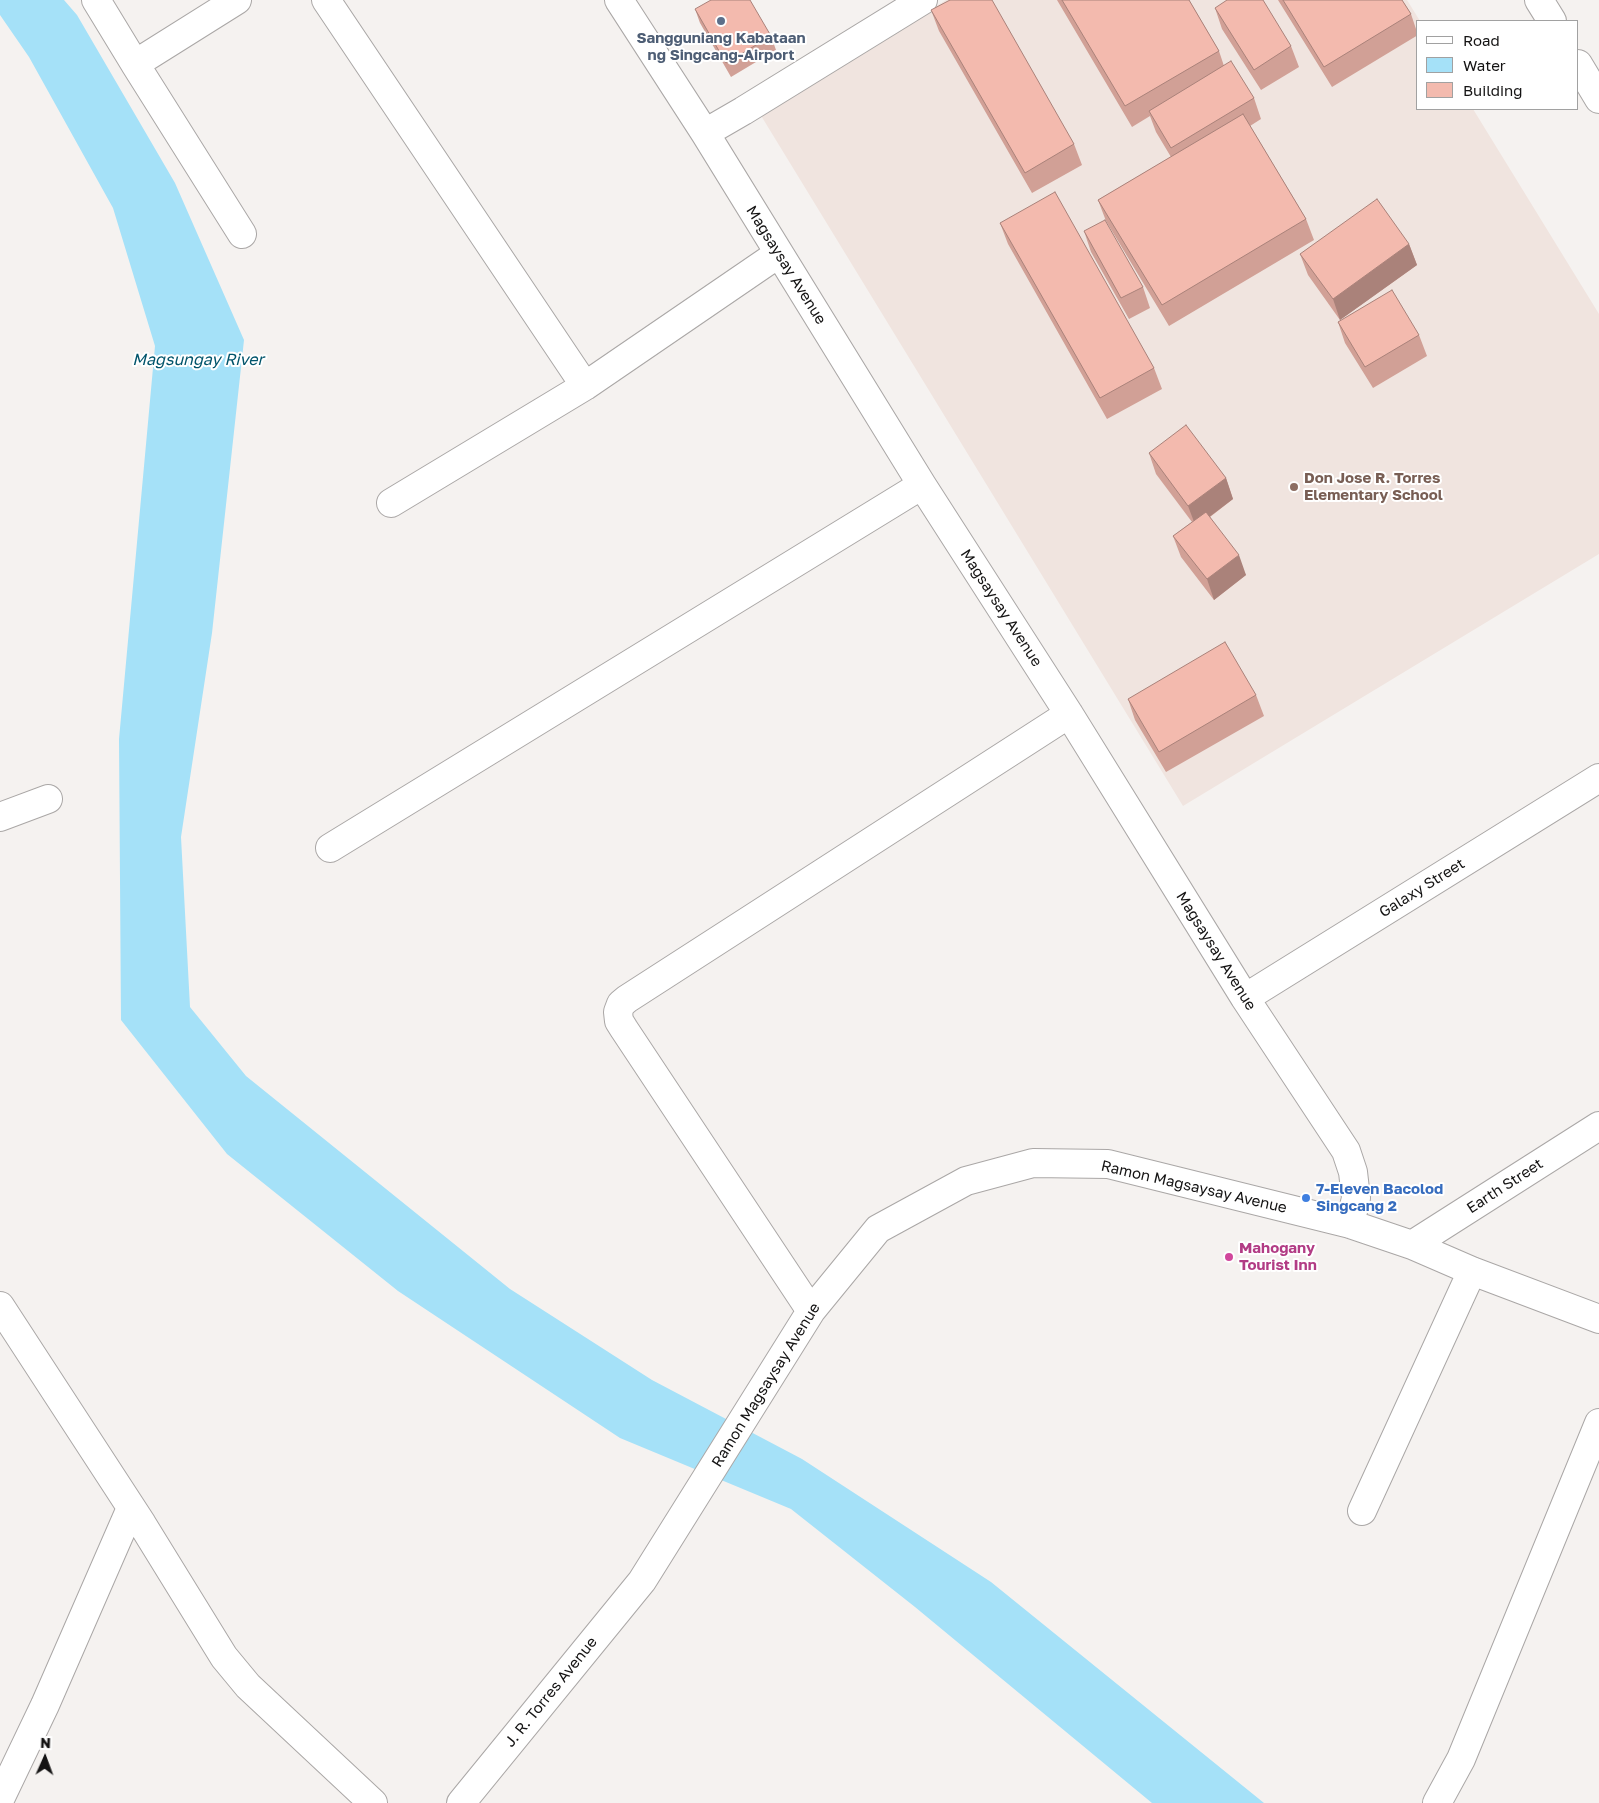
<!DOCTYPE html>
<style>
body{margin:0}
#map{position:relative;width:1599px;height:1803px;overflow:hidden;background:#f5f2f0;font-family:"Golos Text",sans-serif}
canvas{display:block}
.legend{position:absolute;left:1416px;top:20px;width:162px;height:90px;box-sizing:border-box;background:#fff;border:1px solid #a1a1a1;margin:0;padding:6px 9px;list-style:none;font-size:15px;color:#141313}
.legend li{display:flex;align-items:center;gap:10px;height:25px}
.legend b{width:25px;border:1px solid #a1a1a1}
.north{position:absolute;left:20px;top:1733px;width:50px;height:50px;-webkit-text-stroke:4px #fff;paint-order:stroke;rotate:2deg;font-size:14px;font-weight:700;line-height:20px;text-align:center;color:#141313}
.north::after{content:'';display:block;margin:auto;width:18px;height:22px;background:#141313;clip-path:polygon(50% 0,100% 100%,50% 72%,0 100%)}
</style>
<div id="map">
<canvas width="1599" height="1803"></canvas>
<ul class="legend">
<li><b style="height:6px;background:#fff"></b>Road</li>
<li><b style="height:14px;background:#a5e1f8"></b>Water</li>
<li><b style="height:14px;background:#f3baae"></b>Building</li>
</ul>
<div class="north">N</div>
</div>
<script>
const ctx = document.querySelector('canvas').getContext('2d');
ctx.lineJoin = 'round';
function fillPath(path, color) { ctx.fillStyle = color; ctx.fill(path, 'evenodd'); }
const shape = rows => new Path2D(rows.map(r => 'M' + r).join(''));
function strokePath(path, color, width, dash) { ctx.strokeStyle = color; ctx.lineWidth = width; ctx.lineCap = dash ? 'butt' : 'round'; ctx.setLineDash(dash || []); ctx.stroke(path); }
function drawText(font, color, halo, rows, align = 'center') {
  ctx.font = font + ' "Golos Text",sans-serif'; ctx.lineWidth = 4; ctx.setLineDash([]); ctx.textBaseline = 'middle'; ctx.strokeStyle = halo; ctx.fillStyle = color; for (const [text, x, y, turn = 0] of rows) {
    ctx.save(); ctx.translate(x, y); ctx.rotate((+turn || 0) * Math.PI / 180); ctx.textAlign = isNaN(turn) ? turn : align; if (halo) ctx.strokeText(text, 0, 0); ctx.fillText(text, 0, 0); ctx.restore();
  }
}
fillPath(shape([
 [946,0,1407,0,1420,21,1418,21,1418,109,1473,109,1599,314,1599,554,1183,806,760,114]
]), '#f0e4df');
fillPath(shape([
 [0,0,64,0,77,15,175,183,244,340,212,633,181,837,190,1007,246,1076,510,1289,652,1380,802,1459,991,1582,1264,1803,1152,1803,915,1607,791,1509,620,1438,398,1291,227,1154,121,1020,119,739,155,346,113,208,29,57,0,15]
]), '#a5e1f8');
const minor = shape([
 [96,0,135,64],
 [237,0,135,64,242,234],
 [326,0,585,386],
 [619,0,705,133,922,485,1069,714,1245,998,1346,1151,1353,1172,1356,1198,1350,1224],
 [1539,0,1552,21],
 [1578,64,1599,99],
 [705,133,743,111,923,0],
 [391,503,585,386,778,254],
 [0,817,48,799],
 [330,848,922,485],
 [1245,998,1599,778],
 [1412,1245,1599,1126],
 [0,1306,142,1524,224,1657,248,1686,373,1803],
 [811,1311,624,1029,619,1021,618,1012,621,1004,627,999,1069,714],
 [1362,1511,1472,1271],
 [0,1799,45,1705,131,1508],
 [461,1803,642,1581,811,1311,878,1229,966,1181,1033,1163,1108,1164,1350,1224,1412,1245,1472,1271,1599,1319],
 [1437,1803,1461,1759,1599,1423]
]);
strokePath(minor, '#aaa7a6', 30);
strokePath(minor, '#fff', 28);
fillPath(shape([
 [1057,0,1189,0,1219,51,1224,66,1254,98,1261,119,1250,126,1306,219,1314,240,1169,326,1106,221,1098,200,1171,157,1156,132,1150,116,1132,127],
 [1278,0,1402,0,1411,14,1418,35,1332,87],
 [1215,8,1291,46,1299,67,1261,90,1222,29],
 [695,9,771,36,776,50,731,77,700,23],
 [931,10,1074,144,1082,165,1032,193,939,31],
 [1000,223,1154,368,1162,389,1107,419,1008,244],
 [1084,231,1143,287,1150,308,1129,319,1091,252],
 [1409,244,1417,265,1340,320,1308,275,1300,254],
 [1338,322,1419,335,1427,356,1373,388,1345,343],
 [1149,453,1226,478,1233,499,1210,517,1246,575,1214,600,1181,557,1173,536,1192,522,1156,474],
 [1256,695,1264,716,1166,772,1135,720,1128,699]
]), '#d1a096');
fillPath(shape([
 [1409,244,1417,265,1340,320,1333,299],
 [1226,478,1233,499,1196,527,1188,506],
 [1239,555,1246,575,1214,600,1207,579]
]), '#aa827a');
const building = shape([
 [711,0,750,0,771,36,726,63,695,9,711,0],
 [950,0,992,0,1074,144,1025,173,931,10,950,0],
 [1062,0,1189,0,1219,51,1125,106,1062,0],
 [1227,0,1263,0,1291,46,1254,70,1215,8,1227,0],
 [1283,0,1402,0,1411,14,1324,67,1283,0],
 [1231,61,1254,98,1171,148,1149,111,1231,61],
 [1243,114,1306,219,1162,305,1098,200,1243,114],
 [1055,192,1154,368,1100,398,1000,223,1055,192],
 [1377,199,1409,244,1333,299,1300,254,1377,199],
 [1105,220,1143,287,1121,298,1084,231,1105,220],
 [1392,290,1419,335,1365,367,1338,322,1392,290],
 [1186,425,1226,478,1188,506,1149,453,1186,425],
 [1206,512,1239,555,1207,579,1173,536,1206,512],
 [1225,642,1256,695,1159,752,1128,699,1225,642]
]);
fillPath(building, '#f3baae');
strokePath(building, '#aa827a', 1);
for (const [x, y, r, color] of [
 [721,21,5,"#5c6f8a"],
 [1294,487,5,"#8d6e63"],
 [1306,1198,5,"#3f7fe0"],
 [1229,1257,5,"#d1479c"]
]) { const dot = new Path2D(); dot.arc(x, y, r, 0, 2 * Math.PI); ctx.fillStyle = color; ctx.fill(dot); strokePath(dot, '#fff', 2); }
drawText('bold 15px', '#4e5e75', '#fff', [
 ["Sangguniang Kabataan",721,38],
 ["ng Singcang-Airport",721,55]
]);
drawText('15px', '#141313', '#fff', [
 ["Magsaysay Avenue",786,265,58],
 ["Magsaysay Avenue",1001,608,57],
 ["Galaxy Street",1422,888,-32],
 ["Magsaysay Avenue",1216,951,58],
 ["Earth Street",1505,1186,-33],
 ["Ramon Magsaysay Avenue",1194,1187,13],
 ["Ramon Magsaysay Avenue",766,1385,-58],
 ["J. R. Torres Avenue",551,1692,-51]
]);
drawText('bold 15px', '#785e54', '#fff', [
 ["Don Jose R. Torres",1304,478],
 ["Elementary School",1304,495]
], 'left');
drawText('bold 15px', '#366cbe', '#fff', [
 ["7-Eleven Bacolod",1316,1189],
 ["Singcang 2",1316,1206]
], 'left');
drawText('bold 15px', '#b23c85', '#fff', [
 ["Mahogany",1239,1248],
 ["Tourist Inn",1239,1265]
], 'left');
drawText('italic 16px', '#00546b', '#fff', [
 ["Magsungay River",198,360]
]);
</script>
